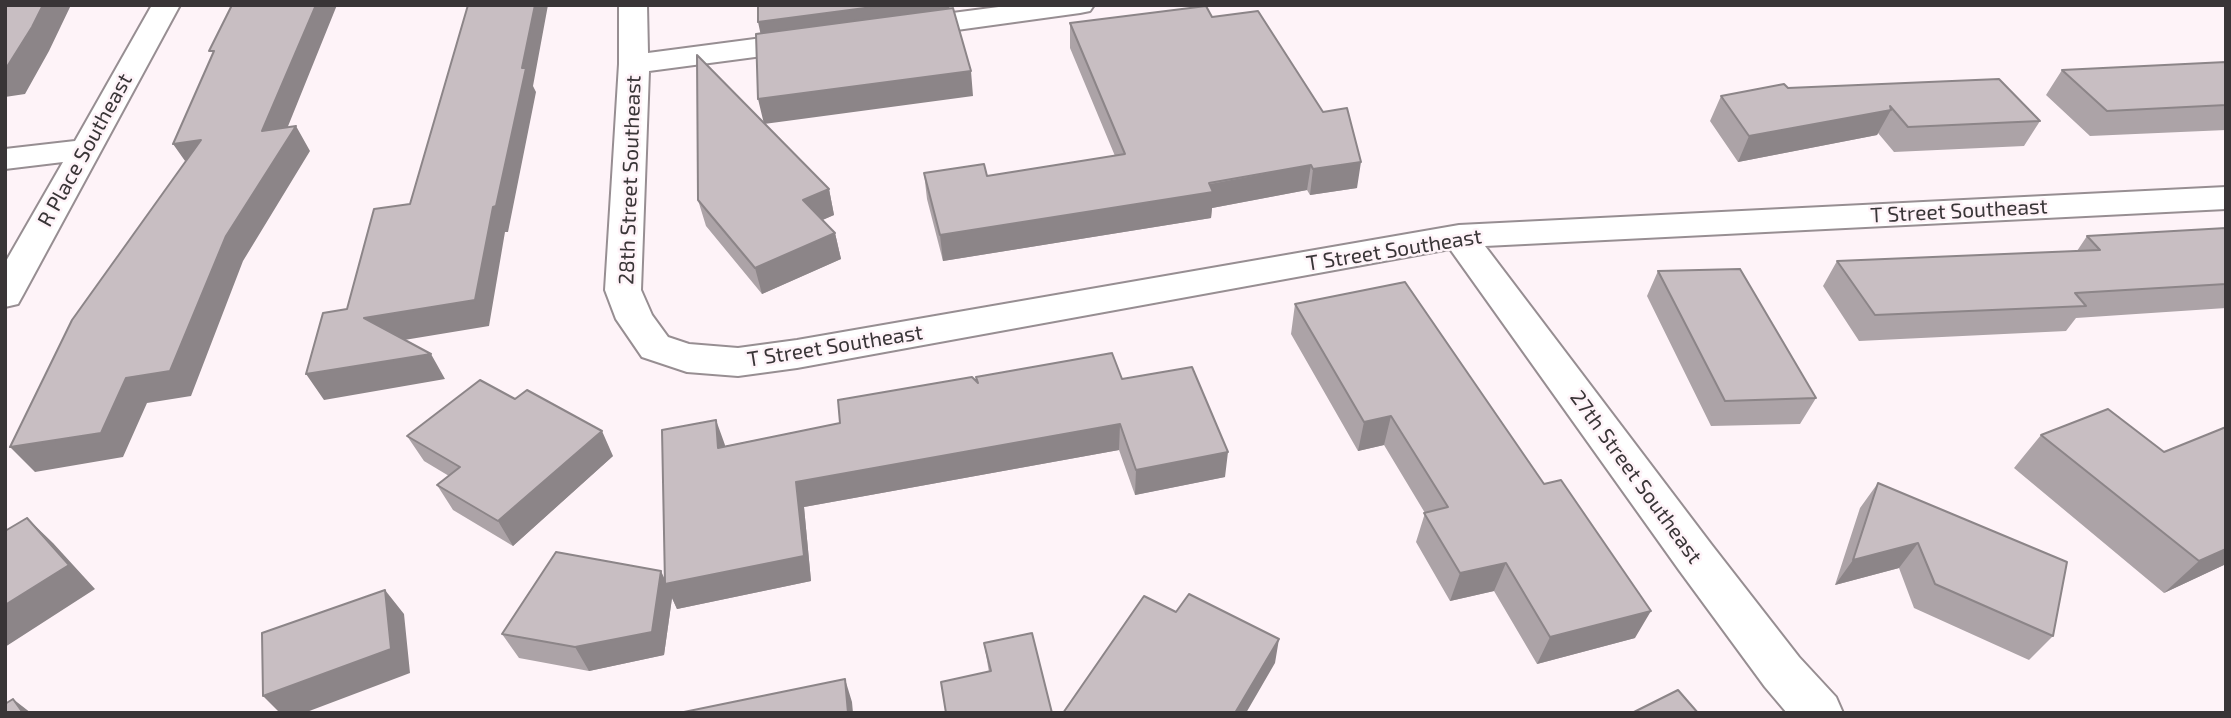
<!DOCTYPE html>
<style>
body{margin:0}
#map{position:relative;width:2231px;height:718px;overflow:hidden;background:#fef3f8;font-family:"Exo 2",sans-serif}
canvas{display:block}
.frame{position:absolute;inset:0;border:7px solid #393537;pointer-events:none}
</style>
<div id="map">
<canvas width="2231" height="718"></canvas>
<div class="frame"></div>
</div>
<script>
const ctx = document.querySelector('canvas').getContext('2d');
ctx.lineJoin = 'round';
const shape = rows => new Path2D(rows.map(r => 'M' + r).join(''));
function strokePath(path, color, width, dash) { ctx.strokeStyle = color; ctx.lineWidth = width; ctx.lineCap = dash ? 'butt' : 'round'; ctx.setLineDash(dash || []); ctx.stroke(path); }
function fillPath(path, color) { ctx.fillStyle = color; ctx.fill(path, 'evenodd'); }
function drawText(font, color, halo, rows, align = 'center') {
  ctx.font = font + ' "Exo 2",sans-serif'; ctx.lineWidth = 5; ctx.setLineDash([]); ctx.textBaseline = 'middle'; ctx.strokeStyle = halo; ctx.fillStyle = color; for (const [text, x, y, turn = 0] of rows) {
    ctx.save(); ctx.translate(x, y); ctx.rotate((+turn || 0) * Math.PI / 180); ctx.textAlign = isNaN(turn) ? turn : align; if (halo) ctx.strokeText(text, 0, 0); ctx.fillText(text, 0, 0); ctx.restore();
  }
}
const minor = shape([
 [152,5,180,5,23,295,18,304,5,307,5,263,63,162,5,169,5,149,75,141,152,5],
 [619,5,647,5,648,53,808,32,818,35,822,41,818,47,808,50,649,71,641,290,652,315,668,337,689,344,738,348,797,340,1459,225,2226,187,2226,209,1485,246,1711,544,1799,657,1836,697,1843,713,1787,713,1765,687,1679,570,1450,249,797,368,738,376,687,372,642,357,616,319,605,290,619,64,619,5],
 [1014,5,1094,5,1090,11,1080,13,906,37,896,34,892,28,896,22,906,19,1014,5]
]);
strokePath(minor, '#978e92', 4);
fillPath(minor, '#fff');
fillPath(shape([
 [1212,17,1357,188,1310,195,1307,190,1212,208,1211,218,943,261,927,199,924,173,987,176,1115,156,1070,48,1070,23],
 [2226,62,2226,130,2090,136,2046,95,2062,70],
 [1788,88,2040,121,2024,146,1894,152,1878,133,1877,135,1738,162,1710,121,1721,96],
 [829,189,834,215,822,220,835,233,841,259,762,294,706,226,698,200],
 [2226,228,2226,308,2076,318,2066,331,1859,341,1823,286,1837,261,2077,251,2087,236],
 [1658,271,1816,398,1800,424,1711,426,1647,296],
 [1295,304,1635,638,1537,664,1494,591,1450,601,1416,542,1425,513,1384,445,1358,451,1291,334],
 [976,377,1122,379,1225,477,1135,495,1119,450,804,507,811,581,677,609,672,598,664,655,589,671,519,658,502,634,665,580,725,446,840,423,977,382],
 [2226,427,2226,564,2164,593,2014,468,2041,435,2164,452],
 [407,436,613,456,513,546,453,510,437,485,449,476,424,461],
 [1878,483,2053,636,2029,660,1914,608,1899,568,1835,585,1860,508],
 [984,643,1052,713,989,672]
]), '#aca3a7');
fillPath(shape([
 [43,5,71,5,49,51,25,94,5,97,5,70],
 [316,5,337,5,276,156,262,131],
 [535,5,548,5,533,86,536,92,508,232,505,232,489,326,380,344,364,318,493,207],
 [888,5,949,5,950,11,761,36,758,22],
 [971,71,973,96,764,124,758,99],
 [1891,110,1877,135,1738,162,1749,136],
 [296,126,310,151,243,261,191,396,147,403,123,457,35,472,10,447,126,378,226,236],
 [201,140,190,168,173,144],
 [1361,162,1357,188,1310,195,1313,169],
 [1311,165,1307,190,1212,208,1211,218,943,261,940,235],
 [829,189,834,215,809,226,803,200],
 [835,233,841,259,762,294,755,268],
 [431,354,445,379,324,400,306,374],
 [1391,416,1384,445,1358,451,1364,422],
 [716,420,725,445,727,473,718,448],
 [1120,424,1119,450,804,507,811,581,677,609,672,598,664,655,589,671,575,647,661,571,667,584,796,482],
 [602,431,613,456,513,546,498,521],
 [1228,452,1225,477,1135,495,1136,470],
 [27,518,53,543,95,589,5,647,5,605],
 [1918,543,1899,568,1835,585,1853,560],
 [2226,549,2226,564,2164,593,2199,561],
 [1506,563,1494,591,1450,601,1460,573],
 [385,590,404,614,410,673,304,713,280,713,263,696],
 [1651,611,1635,638,1537,664,1550,637],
 [1279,639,1275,663,1246,713,1235,713],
 [845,679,852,702,853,713,848,713],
 [13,699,31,713,23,713]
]), '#8c8588');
const building = shape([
 [5,5,43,5,32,27,5,70,5,5],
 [232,5,316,5,262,131,296,126,226,236,170,371,126,378,101,433,10,447,72,320,201,140,173,144,214,51,209,51,232,5],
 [468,5,535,5,522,68,526,68,496,206,493,207,475,300,364,318,431,354,306,374,323,313,347,309,374,209,410,204,468,5],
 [758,5,888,5,758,22,758,5],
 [1206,6,1212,17,1258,11,1323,112,1347,108,1361,162,1313,169,1311,165,1209,183,1213,192,940,235,924,173,984,164,987,176,1125,154,1070,23,1206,6],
 [953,8,971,71,758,99,756,34,953,8],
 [697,55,829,189,803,200,835,233,755,268,698,200,697,55],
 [2226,62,2226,105,2107,111,2062,70,2226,62],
 [1999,79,2040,121,1908,127,1890,106,1891,110,1749,136,1721,96,1784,84,1788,88,1999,79],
 [2226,228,2226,284,2075,293,2086,306,1875,315,1837,261,2100,250,2087,236,2226,228],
 [1740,269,1816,398,1725,401,1658,271,1740,269],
 [1405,282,1544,484,1561,480,1651,611,1550,637,1506,563,1460,573,1424,513,1448,507,1391,416,1364,422,1295,304,1405,282],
 [1112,353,1122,379,1192,367,1228,452,1136,470,1120,424,796,482,804,556,665,584,662,430,716,420,718,448,840,423,838,400,972,377,978,383,976,377,1112,353],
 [480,380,515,399,527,390,602,431,498,521,437,485,460,467,407,436,480,380],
 [2108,409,2164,452,2226,427,2226,549,2199,561,2041,435,2108,409],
 [1878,483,2067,562,2053,636,1935,584,1918,543,1853,560,1878,483],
 [27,518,69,565,5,605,5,531,27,518],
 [556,552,661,571,652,632,575,647,502,634,556,552],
 [385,590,391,649,263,696,262,633,385,590],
 [1189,594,1279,639,1235,713,1063,713,1144,596,1176,612,1189,594],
 [1032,633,1052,713,946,713,941,682,991,671,984,643,1032,633],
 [845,679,848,713,679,713,845,679],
 [1678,690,1698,713,1632,713,1678,690],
 [13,699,23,713,5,713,5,704,13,699]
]);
fillPath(building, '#c8bec2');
strokePath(building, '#8c8588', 2);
drawText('21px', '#393537', '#fef3f8', [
 ["R Place Southeast",85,150,-61],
 ["28th Street Southeast",630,180,-88],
 ["T Street Southeast",1959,211,-3],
 ["T Street Southeast",1394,250,-9],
 ["T Street Southeast",835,346,-9],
 ["27th Street Southeast",1636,477,54]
]);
</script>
